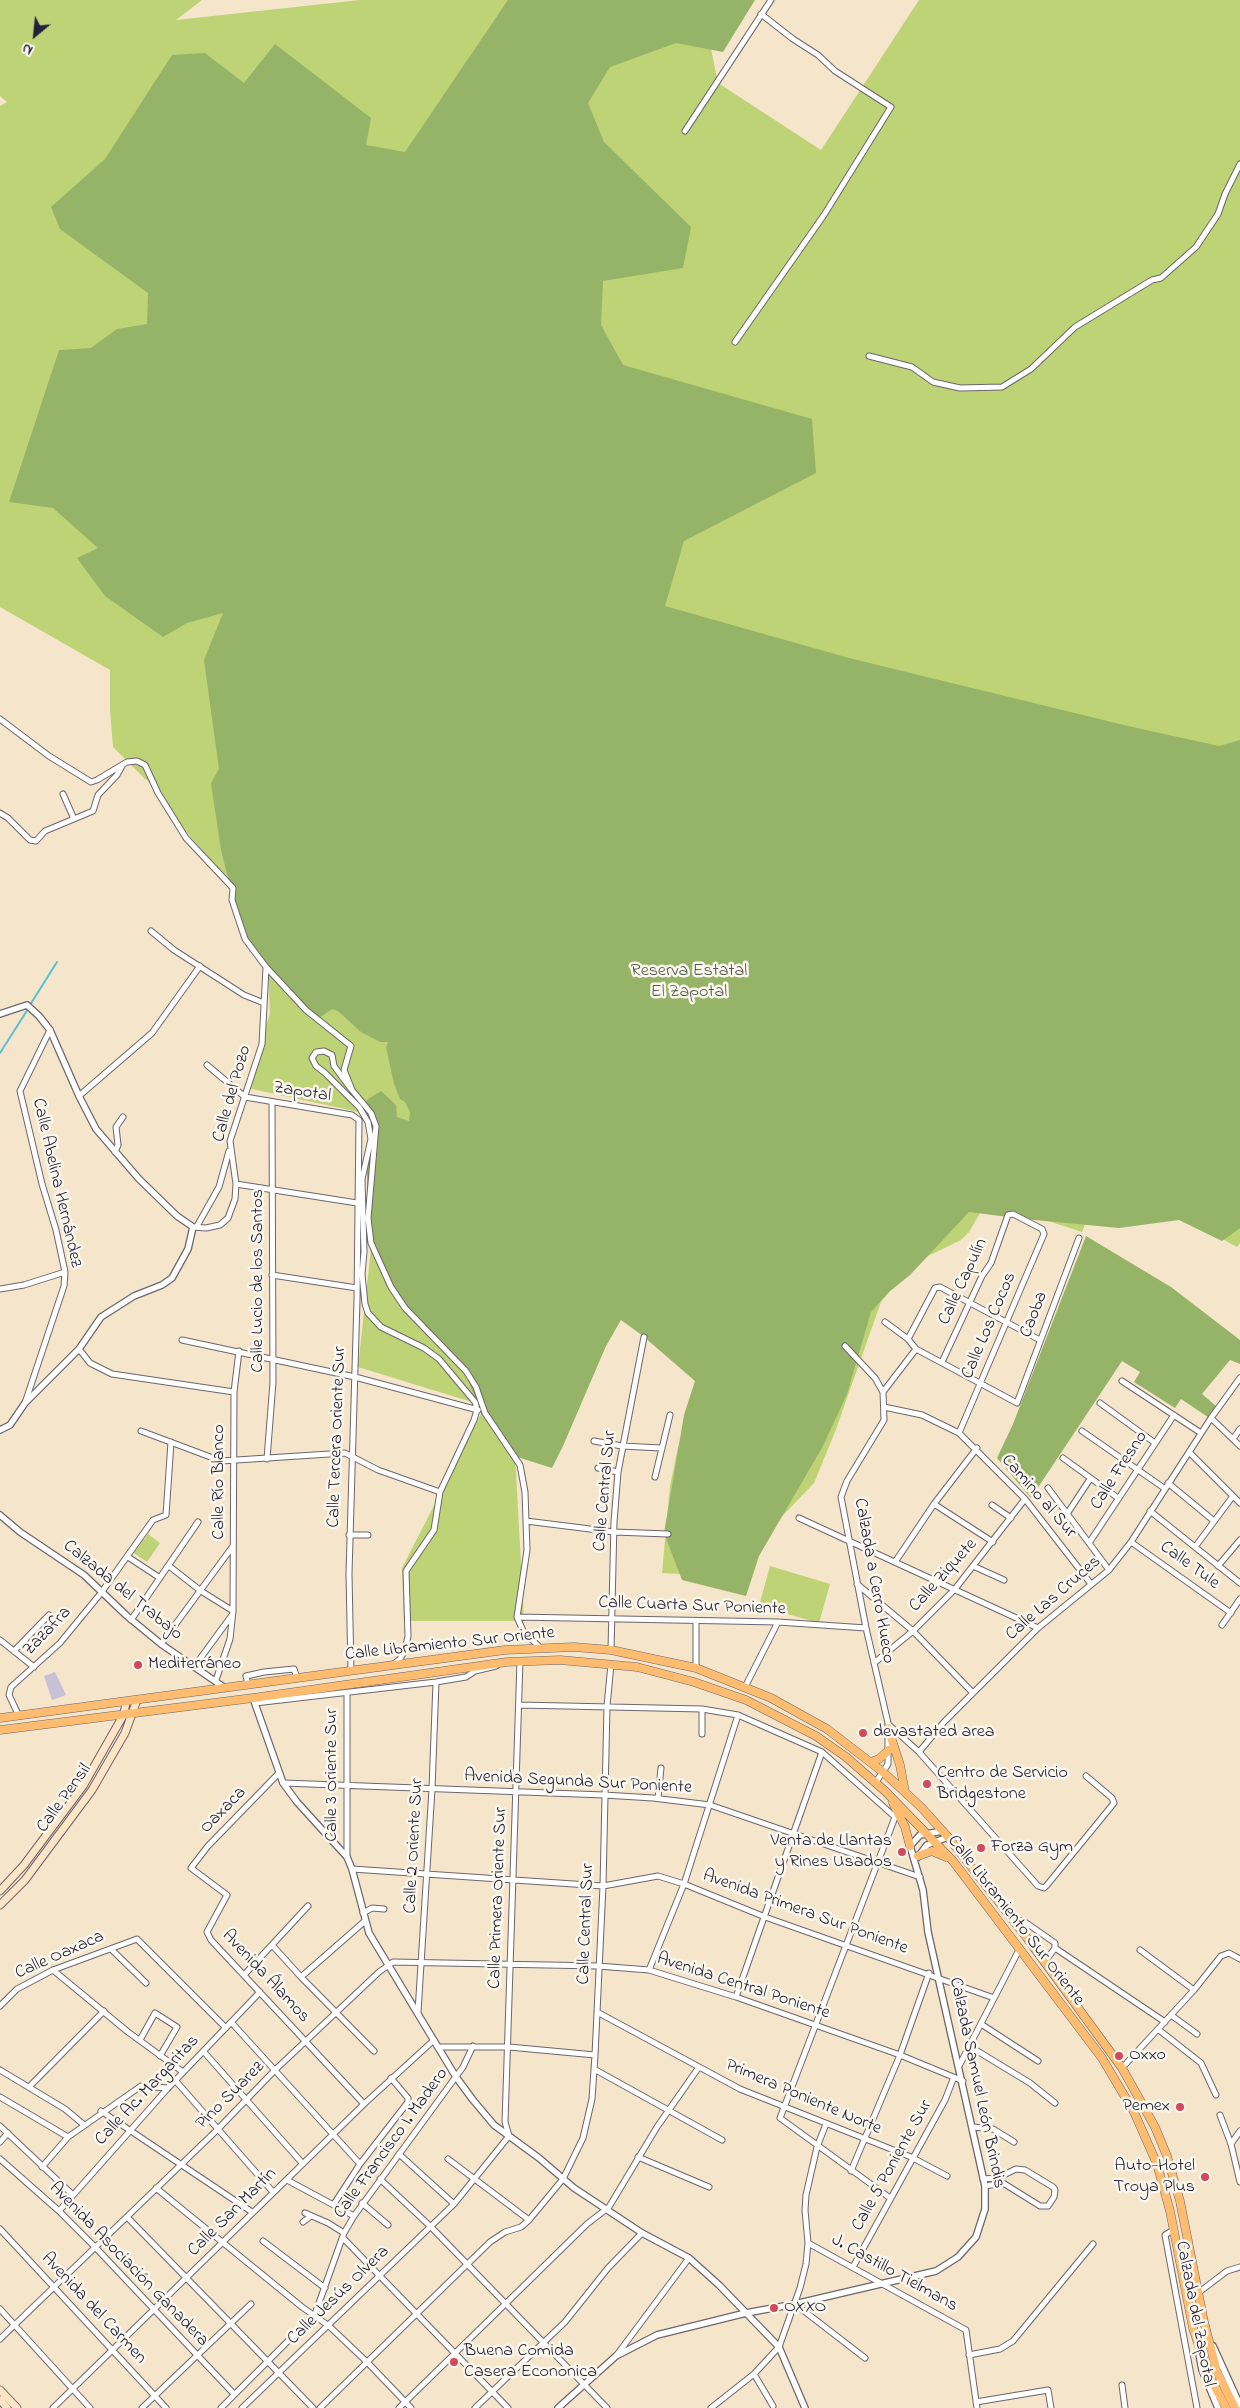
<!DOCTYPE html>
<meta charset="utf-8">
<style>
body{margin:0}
#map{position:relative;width:1240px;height:2408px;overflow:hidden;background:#f4e5cb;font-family:"Indie Flower",sans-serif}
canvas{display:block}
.north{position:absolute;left:10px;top:10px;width:50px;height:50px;-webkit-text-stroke:4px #fbf7ec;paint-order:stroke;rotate:208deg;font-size:14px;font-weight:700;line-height:20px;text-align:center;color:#22223b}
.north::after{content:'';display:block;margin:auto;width:18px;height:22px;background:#22223b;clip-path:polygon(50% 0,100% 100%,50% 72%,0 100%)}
</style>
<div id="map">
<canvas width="1240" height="2408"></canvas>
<div class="north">N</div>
</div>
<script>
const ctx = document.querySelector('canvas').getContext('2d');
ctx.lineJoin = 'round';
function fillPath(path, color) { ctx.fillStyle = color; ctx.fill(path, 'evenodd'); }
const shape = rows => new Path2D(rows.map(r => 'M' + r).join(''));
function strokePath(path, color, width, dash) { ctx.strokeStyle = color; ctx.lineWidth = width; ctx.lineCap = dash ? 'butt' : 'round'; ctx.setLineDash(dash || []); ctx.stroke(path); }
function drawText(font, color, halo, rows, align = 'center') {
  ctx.font = font + ' "Indie Flower",sans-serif'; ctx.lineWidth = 5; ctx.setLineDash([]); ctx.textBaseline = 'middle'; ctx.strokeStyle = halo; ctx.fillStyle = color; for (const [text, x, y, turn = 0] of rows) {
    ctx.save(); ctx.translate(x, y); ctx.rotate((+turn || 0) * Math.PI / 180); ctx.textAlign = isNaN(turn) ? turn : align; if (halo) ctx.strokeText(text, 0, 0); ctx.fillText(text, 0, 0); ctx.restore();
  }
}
fillPath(shape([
 [55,1672,66,1695,52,1700,44,1676]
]), '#c8bfd8');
fillPath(shape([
 [0,0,202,0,176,20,360,0,701,0,718,83,821,150,919,0,1240,0,1240,1243,1237,1247,1108,1175,1106,1170,1082,1232,987,1201,969,1232,961,1240,928,1256,904,1273,881,1302,835,1432,814,1483,721,1580,700,1575,662,1573,670,1486,678,1447,699,1376,620,1316,550,1465,515,1454,524,1621,404,1621,402,1568,485,1406,358,1367,373,1231,373,1115,247,1088,270,1013,268,969,237,886,208,857,179,823,158,787,145,779,113,747,110,709,110,670,0,607,0,106,7,102,0,96],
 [148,1534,160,1543,147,1562,134,1553],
 [770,1566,830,1584,819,1623,759,1606]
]), '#bed276');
fillPath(shape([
 [508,0,755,0,723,52,676,43,610,67,588,103,604,142,691,227,683,268,603,281,601,325,623,365,812,419,816,473,684,541,665,606,849,658,1128,726,1219,746,1240,740,1240,1228,1222,1241,1179,1220,1119,1228,1024,1219,969,1212,910,1275,889,1292,871,1312,847,1394,823,1446,759,1556,746,1596,682,1580,664,1533,684,1415,695,1381,643,1336,621,1320,606,1346,563,1446,552,1468,511,1455,481,1413,468,1380,458,1365,437,1346,429,1329,419,1318,403,1306,392,1291,367,1242,367,1167,372,1147,364,1105,368,1099,381,1091,396,1105,397,1117,409,1121,410,1112,405,1102,400,1099,394,1084,386,1047,388,1042,380,1042,361,1032,338,1011,332,1009,316,1020,304,1011,263,968,251,948,236,910,233,891,227,874,221,850,211,783,219,769,204,660,223,613,187,623,163,637,105,596,77,558,98,548,53,508,9,502,59,350,91,348,117,329,147,324,148,293,60,229,51,207,105,159,172,55,205,53,244,83,275,44,371,118,366,145,405,152],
 [1086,1236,1171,1287,1240,1340,1240,1364,1230,1360,1202,1394,1216,1406,1208,1417,1181,1399,1175,1408,1134,1382,1140,1372,1122,1361,1031,1498,997,1458,1013,1424]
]), '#96b467');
strokePath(shape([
 [30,1005,57,962],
 [0,1053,28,1009]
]), '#57c1d4', 2);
const minor = shape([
 [685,131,771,0],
 [735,342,824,215,891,107,835,71,818,55,793,39,761,14],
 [869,356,912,367,933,382,960,388,1002,387,1031,369,1075,327,1152,280,1161,278,1196,247,1218,214,1225,194,1240,164],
 [0,719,49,756,91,782,97,780,127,762,137,761,145,765,158,793,186,838,233,888,232,900,245,939,266,967,306,1010,351,1046,344,1070,352,1090,371,1113,376,1126,368,1218,371,1243,391,1287,405,1308,466,1371,476,1387,485,1413,520,1465,525,1492,527,1550,517,1617,524,1633,541,1648],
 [63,794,74,819],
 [0,813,8,818,30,840,36,841,45,831,93,811,98,795,117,775,122,766],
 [151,931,174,950,244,995,264,1003],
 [207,1065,245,1097,352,1115,359,1120,357,1300,349,1574,351,1671],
 [351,1089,334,1066,332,1055,324,1051,316,1052,312,1058,316,1066,325,1073,359,1107,368,1122,371,1139,362,1179,364,1252,362,1274,365,1304,368,1313,381,1327,424,1348,439,1359,475,1402,477,1410,474,1420,440,1492,434,1530,406,1571,408,1636,405,1650,400,1659,394,1664],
 [79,1096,152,1033,200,966],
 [115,1152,118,1145,116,1127,123,1117],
 [236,1184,357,1203],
 [197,1226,219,1187,229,1151],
 [193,1227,206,1228,220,1225,228,1218,235,1199,236,1184,230,1141,262,1044,266,968],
 [272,1275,357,1288],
 [0,1289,24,1285,65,1272],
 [885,1322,908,1339,916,1349,1017,1403,1079,1238],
 [908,1339,935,1288,940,1287,1040,1340],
 [182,1340,355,1377,478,1410],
 [845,1346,875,1378,883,1392,884,1420,847,1481,841,1497,866,1628,888,1723,888,1764,876,1782],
 [79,1349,90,1363,112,1374,234,1392],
 [942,1362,982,1276,991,1263,1008,1215,1013,1214,1042,1229,1044,1234,959,1433],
 [1122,1381,1201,1433],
 [883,1392,916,1349],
 [25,1403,64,1286,65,1272,56,1230,42,1184,20,1091,50,1030],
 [1100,1403,1155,1443],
 [884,1407,922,1415,959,1433,1025,1499,1091,1584],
 [1211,1418,1240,1446],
 [141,1431,221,1461,345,1453,378,1470,440,1492],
 [1082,1431,1164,1488],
 [1233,1439,1240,1429],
 [594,1441,622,1446,661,1448],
 [1189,1452,1240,1503],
 [1063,1458,1118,1498],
 [267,1459,273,1382,272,1103],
 [598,1468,618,1472],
 [655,1477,670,1415],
 [1168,1483,1214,1521],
 [1048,1488,1109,1570],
 [934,1504,993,1542],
 [992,1505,1011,1518],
 [1150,1511,1240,1583],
 [1067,1514,1090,1479],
 [799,1518,1038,1628],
 [526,1521,614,1532,668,1534],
 [349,1535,368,1535],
 [1131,1542,1231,1613],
 [1089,1543,1174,1415],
 [1195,1547,1233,1496],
 [128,1557,160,1578],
 [895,1562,934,1504,977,1448],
 [169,1566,201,1591,233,1611],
 [973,1566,1004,1580],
 [1218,1566,1240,1540],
 [857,1584,913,1631,973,1693],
 [517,1617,778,1622,866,1628],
 [131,1620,198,1522],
 [696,1622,696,1668],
 [1222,1625,1240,1599],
 [0,1640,34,1667],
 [161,1644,233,1546],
 [611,1650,614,1522,618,1472,644,1337],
 [14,1651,49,1615],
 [874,1663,913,1631,955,1589,1025,1499],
 [194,1667,232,1615],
 [216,1680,230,1639,233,1611,234,1392,239,1351],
 [248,1685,246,1676,264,1672,294,1669,297,1678],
 [745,1687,778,1622],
 [255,1703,436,1682,466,1677,475,1671,496,1666],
 [519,1705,702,1709,738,1715,822,1752,895,1817],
 [702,1709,702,1734],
 [19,1716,9,1695,11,1687,60,1643,101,1593,153,1520,166,1515,171,1442],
 [888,1724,919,1752,1038,1886,1044,1888,1047,1885,1114,1803,1112,1798,1086,1776],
 [919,1752,944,1722,1038,1628,1109,1570,1131,1542,1211,1418,1240,1378],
 [278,1774,208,1846,191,1868,227,1895,207,1932,211,1940,364,2104],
 [283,1783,604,1795,653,1798,710,1805,920,1877],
 [658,1798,661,1768],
 [347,1857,347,1693],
 [352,1869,603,1886,658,1876,684,1884,765,1917,994,1998],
 [363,1913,372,1908,384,1909],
 [1010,1917,1025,1922,1055,1943,1055,1948,1044,1963],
 [272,1945,301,1977,374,2051],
 [1055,1948,1165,2022],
 [111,1949,146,1983],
 [1140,1950,1194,1990],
 [53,1970,128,2032,183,2072],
 [649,1970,684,1884,738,1715],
 [244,1975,308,1906],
 [301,1977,365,1921],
 [736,1997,822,1752],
 [0,2006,17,1989,53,1970,137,1939,226,2028],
 [418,2012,432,1789,436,1682],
 [597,2012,740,2089,911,2157,947,2176],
 [1171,2015,1197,2034],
 [231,2022,360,2164],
 [981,2024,1038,2061],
 [1159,2030,1201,2063,1216,2095],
 [140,2040,155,2013,177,2027,160,2056],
 [969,2046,1030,2083,1055,2103],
 [438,2047,509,2047,595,2055],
 [204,2052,303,2164],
 [959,2066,1020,1948],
 [1122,2068,1194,1990,1221,1956,1229,1953,1240,1959],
 [594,2069,722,2140],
 [0,2070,65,2109,83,2124],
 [175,2080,273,2192],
 [29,2087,104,2011],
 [0,2097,68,2137],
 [101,2111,252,2212],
 [1220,2115,1231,2144,1240,2182],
 [0,2126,73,2195],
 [973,2127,993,2129,1014,2142],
 [0,2142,8,2133],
 [1231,2144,1240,2131],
 [399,2154,454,2204],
 [638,2157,709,2187],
 [0,2159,59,2211,96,2248,234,2394],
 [448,2159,529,2220],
 [42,2167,68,2137,141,2086,168,2088],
 [851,2171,900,2055,929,1973],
 [380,2179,431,2227,607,2408],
 [983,2179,997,2178,1016,2169,1025,2170,1053,2187,1055,2190,1054,2197,1048,2206,1040,2206,1003,2183,985,2186],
 [287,2180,354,2216],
 [156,2188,302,2307,329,2326,368,2363,411,2408],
 [890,2198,780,2118,897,1812],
 [362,2203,388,2225],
 [334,2204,360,2164,408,2102,408,2098,391,2078],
 [59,2211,168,2088,260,1992],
 [305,2213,328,2223,344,2233],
 [127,2217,313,2408],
 [303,2222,311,2216],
 [0,2229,166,2408],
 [1173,2230,1165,2235,1197,2408],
 [344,2239,508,2408],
 [263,2241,325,2288],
 [808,2243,966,2330,977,2408],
 [853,2267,945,2100,954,2077],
 [1198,2293,1227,2271,1240,2267],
 [795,2304,865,2358],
 [0,2309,90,2408],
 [0,2339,217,2130,275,2070,379,1972,393,1962,598,1966,649,1970,736,1997,900,2055,963,2081],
 [969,2355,1000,2349,1013,2341,1093,2244],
 [616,2356,689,2258],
 [754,2374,773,2406],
 [1122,2385,1125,2408],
 [976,2402,1048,2390,1051,2408],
 [53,2408,364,2104,434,2040],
 [142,2408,251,2304],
 [221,2408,315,2314,344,2233,354,2216,463,2067,473,2046],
 [242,2408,454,2204,509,2136,505,2122,520,1661],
 [320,2408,490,2242,505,2232,521,2227,529,2220,563,2179,583,2138,592,2099,595,2055,603,1886,607,1706,611,1664],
 [399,2408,587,2224,609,2207,657,2127,699,2067],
 [475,2408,565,2322,608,2268,642,2233],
 [711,2408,754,2374,779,2347,800,2288,806,2264,808,2243,805,2210,806,2195,817,2147,826,2124]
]);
const tertiary = shape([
 [0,1014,27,1005,39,1016,50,1030,79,1096,96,1129,139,1179,177,1216,193,1227,188,1249,172,1278,162,1285,134,1296,101,1317,79,1349,25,1403,10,1425,0,1430],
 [0,1515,20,1532,84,1575,127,1616,161,1644,225,1688],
 [253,1698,283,1783,297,1802,347,1857,352,1869,369,1933,456,2077,473,2100,494,2125,539,2158,574,2188,642,2233,689,2258,719,2285,779,2347,805,2408],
 [918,1857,927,1845,948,1837],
 [1213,2346,1240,2405],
 [1199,2354,1202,2370,1218,2408],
 [558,2408,616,2356,657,2335,746,2313,795,2304,936,2271,958,2257,976,2237,985,2209,985,2186,928,1932,923,1890,910,1846,920,1835,943,1831]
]);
const secondary = shape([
 [0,1891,24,1865,83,1786,124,1714,126,1702],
 [0,1905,25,1880,92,1790,125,1733,137,1700],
 [0,2390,17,2408],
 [0,2400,7,2408]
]);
const primary = shape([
 [0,1718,505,1650,574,1647,611,1650,696,1668,771,1698,827,1729,883,1772,921,1807,948,1837,1027,1938,1122,2068,1155,2127,1167,2156,1180,2201,1204,2322,1217,2372,1235,2408],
 [888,1728,900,1765,905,1792],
 [0,1730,253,1698,507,1662,560,1660,637,1667,694,1682,746,1700,816,1736,846,1757,885,1791,953,1861,1102,2058,1134,2112,1157,2164,1170,2211,1193,2328,1208,2373,1226,2408],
 [871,1762,879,1759,889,1750],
 [893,1803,905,1827,910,1846],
 [918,1856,932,1851,946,1857]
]);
strokePath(minor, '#6c666d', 7);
strokePath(tertiary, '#6c666d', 8);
strokePath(secondary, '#6c666d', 9);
strokePath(primary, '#6c666d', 9);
strokePath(minor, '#fff', 5);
strokePath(tertiary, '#fff', 5.5);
strokePath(secondary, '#ffe4c6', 7);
strokePath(primary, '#febc70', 8);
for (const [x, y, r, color] of [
 [138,1665,5,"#d1495b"],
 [863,1733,5,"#d1495b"],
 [927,1784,5,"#d1495b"],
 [981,1848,5,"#d1495b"],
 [902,1852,5,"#d1495b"],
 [1119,2056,5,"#d1495b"],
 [1180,2107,5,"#d1495b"],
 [1205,2177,5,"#d1495b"],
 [774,2308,5,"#d1495b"],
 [454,2362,5,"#d1495b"]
]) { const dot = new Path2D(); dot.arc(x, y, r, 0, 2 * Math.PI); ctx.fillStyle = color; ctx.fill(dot); strokePath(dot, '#fbf7ec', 2); }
drawText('18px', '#51574d', '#fbf7ec', [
 ["Reserva Estatal",689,972],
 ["El Zapotal",689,993]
]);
drawText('18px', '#22223b', '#fbf7ec', [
 ["Zapotal",302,1093,9],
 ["Calle del Pozo",233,1094,-74],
 ["Calle Abelina Hernández",56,1183,77],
 ["Calle Lucio de los Santos",259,1281,-90],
 ["Calle Capulín",964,1282,-65],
 ["Caoba",1035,1315,-69],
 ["Calle Los Cocos",990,1326,-67],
 ["Calle Tercera Oriente Sur",338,1437,-88],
 ["Calle Fresno",1120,1471,-57],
 ["Calle Río Blanco",220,1482,-90],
 ["Calle Central Sur",606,1491,-85],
 ["Camino al Sur",1038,1497,49],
 ["Calle Tule",1189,1566,36],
 ["Calle Ziquete",944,1576,-48],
 ["Calzada a Cerro Hueco",873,1581,80],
 ["Calzada del Trabajo",122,1591,39],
 ["Calle Las Cruces",1054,1599,-41],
 ["Calle Cuarta Sur Poniente",692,1607,2],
 ["Zazafra",48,1632,-46],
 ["Calle Libramiento Sur Oriente",450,1645,-6],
 ["Calle 3 Oriente Sur",333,1775,-90],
 ["Avenida Segunda Sur Poniente",578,1783,3],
 ["Calle Pensil",65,1799,-54],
 ["Oaxaca",224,1811,-46],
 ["Calle 2 Oriente Sur",415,1846,-87],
 ["Calle Primera Oriente Sur",499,1898,-88],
 ["Avenida Primera Sur Poniente",805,1913,20],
 ["Calle Libramiento Sur Oriente",1015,1921,52],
 ["Calle Central Sur",587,1924,-88],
 ["Calle Oaxaca",60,1956,-24],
 ["Avenida Álamos",265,1977,47],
 ["Avenida Central Poniente",743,1987,18],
 ["Calzada Samuel León Brindis",976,2083,78],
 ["Calle Ac. Margaritas",148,2091,-47],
 ["Pino Suarez",231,2096,-45],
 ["Primera Poniente Norte",803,2098,23],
 ["Calle Francisco I. Madero",392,2144,-54],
 ["Calle 5 Poniente Sur",893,2166,-61],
 ["Calle San Martín",233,2213,-45],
 ["Avenida Asociación Ganadera",128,2265,46],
 ["J. Castillo Tielmans",894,2274,29],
 ["Calle Jesús Olvera",339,2296,-44],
 ["Avenida del Carmen",93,2309,47],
 ["Calzada del Zapotal",1194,2314,79]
]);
drawText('18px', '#22223b', '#fbf7ec', [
 ["Mediterráneo",148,1665],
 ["devastated area",873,1733],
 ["Centro de Servicio",937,1774],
 ["Bridgestone",937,1795],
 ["Venta de Llantas",892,1842,"right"],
 ["y Rines Usados",892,1863,"right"],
 ["Forza Gym",991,1848],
 ["Oxxo",1129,2056],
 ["Pemex",1170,2107,"right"],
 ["Auto-Hotel",1195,2167,"right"],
 ["Troya Plus",1195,2188,"right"],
 ["OXXO",784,2308],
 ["Buena Comida",464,2352],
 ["Casera Econonica",464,2373]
], 'left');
</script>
